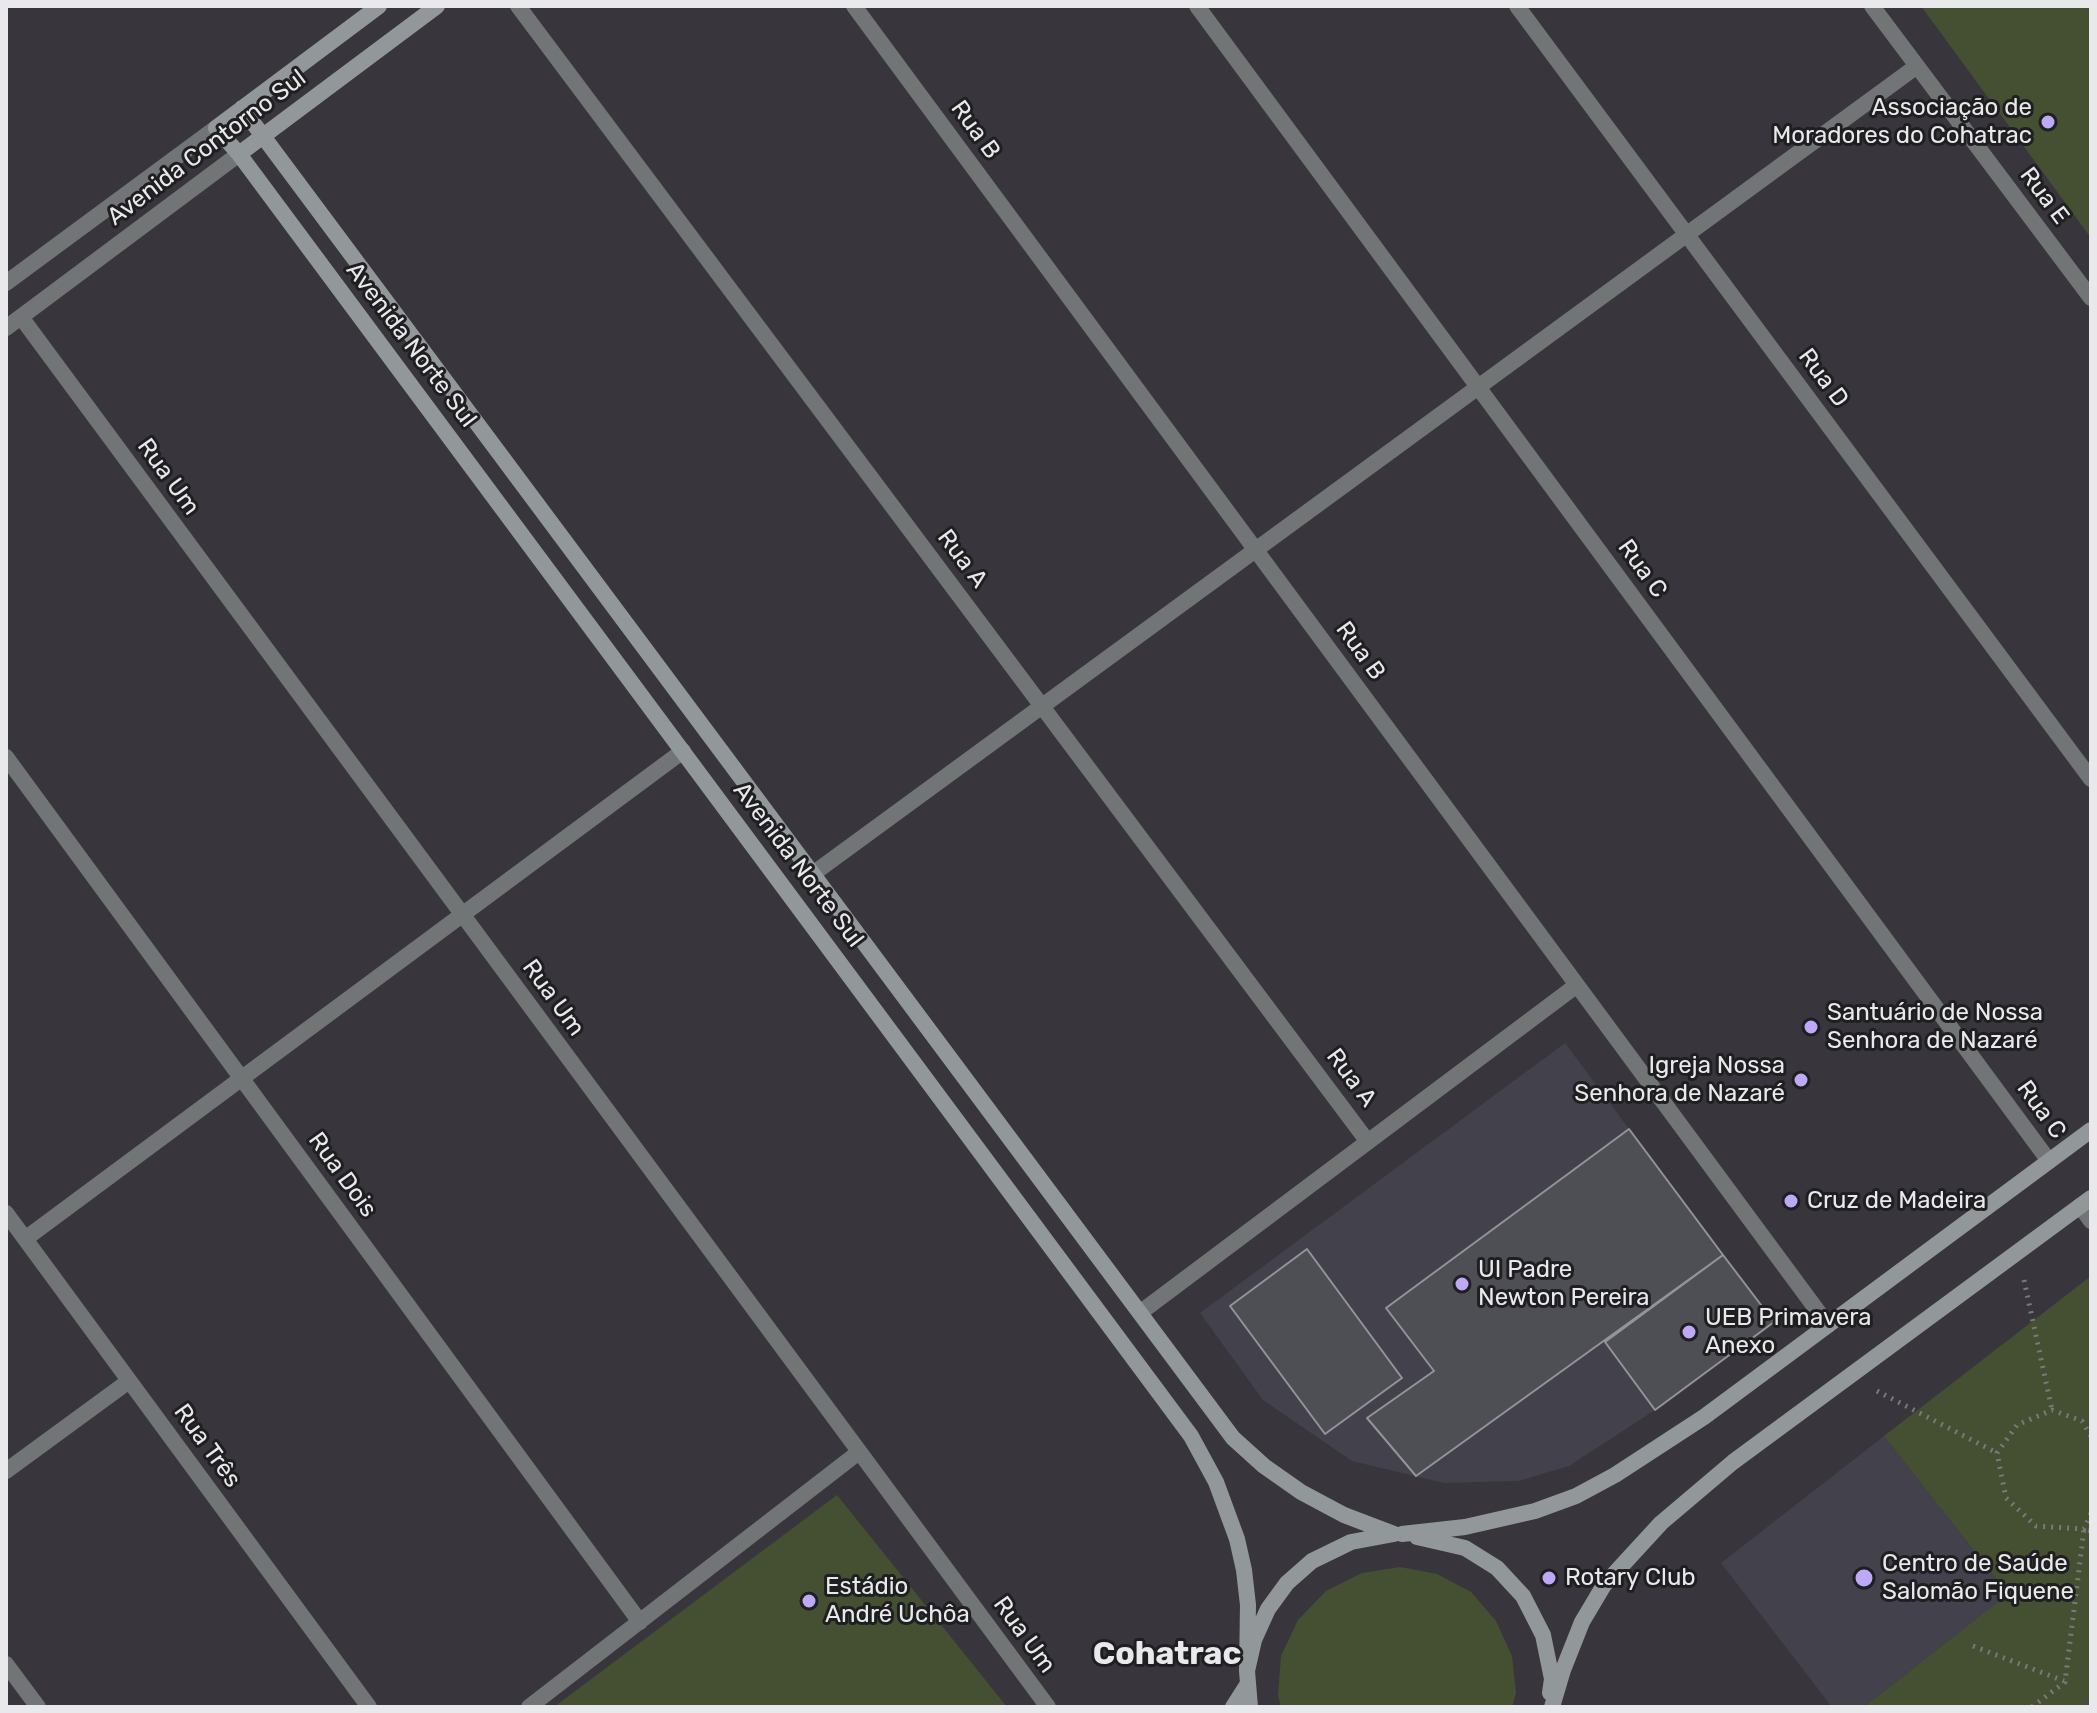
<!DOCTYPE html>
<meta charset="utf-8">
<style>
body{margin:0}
#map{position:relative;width:2097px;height:1713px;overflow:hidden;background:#38363c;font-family:Rubik,sans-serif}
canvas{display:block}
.frame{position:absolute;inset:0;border:8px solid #e9e9ec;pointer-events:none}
</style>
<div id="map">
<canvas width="2097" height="1713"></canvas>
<div class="frame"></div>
</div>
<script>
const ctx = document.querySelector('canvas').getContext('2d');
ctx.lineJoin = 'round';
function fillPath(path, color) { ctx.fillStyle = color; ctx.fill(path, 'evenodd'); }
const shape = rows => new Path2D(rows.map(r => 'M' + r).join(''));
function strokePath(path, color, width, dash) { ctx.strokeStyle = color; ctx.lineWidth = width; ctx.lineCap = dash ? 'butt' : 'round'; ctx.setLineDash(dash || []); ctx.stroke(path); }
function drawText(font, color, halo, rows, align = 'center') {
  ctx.font = font + ' Rubik,sans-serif'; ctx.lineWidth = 6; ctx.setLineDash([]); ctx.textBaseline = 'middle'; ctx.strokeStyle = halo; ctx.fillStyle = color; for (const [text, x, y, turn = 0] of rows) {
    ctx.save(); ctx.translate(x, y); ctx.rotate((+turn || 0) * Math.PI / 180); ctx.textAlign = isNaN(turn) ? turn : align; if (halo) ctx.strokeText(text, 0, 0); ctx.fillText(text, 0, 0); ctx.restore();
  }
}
fillPath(shape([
 [1565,1043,1723,1255,1605,1342,1655,1410,1569,1466,1518,1481,1444,1483,1352,1461,1263,1400,1200,1313],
 [1884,1436,2008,1594,1864,1707,1832,1707,1721,1563]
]), '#43414c');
fillPath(shape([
 [1921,6,2091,6,2091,238],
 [2091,1276,2091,1707,1864,1707,2008,1594,1884,1436],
 [837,1495,1007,1707,554,1707],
 [1400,1567,1437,1574,1471,1592,1496,1621,1512,1656,1516,1693,1512,1707,1281,1707,1278,1695,1281,1656,1298,1620,1326,1591,1362,1573]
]), '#455032');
const building = shape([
 [1629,1129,1723,1255,1416,1476,1367,1418,1434,1371,1386,1308,1629,1129],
 [1307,1249,1402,1378,1325,1434,1230,1306,1307,1249],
 [1723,1255,1774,1322,1655,1410,1605,1342,1723,1255]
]);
fillPath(building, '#4e4f55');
strokePath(building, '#93939a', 2);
strokePath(shape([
 [2024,1280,2052,1410],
 [1877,1391,1997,1453],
 [2091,1436,2082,1421,2052,1410,2017,1425,1997,1453,2006,1498,2036,1526,2084,1529,2091,1513],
 [1973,1646,2064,1681],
 [2032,1707,2065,1682,2084,1529,2091,1531]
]), '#79787d', 5, [2, 6]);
strokePath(shape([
 [518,6,1368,1142],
 [854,6,1828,1325],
 [1197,6,2049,1161],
 [1517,6,2091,779],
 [1872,6,2091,298],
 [21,317,1048,1707],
 [6,757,640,1622],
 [814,873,1917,66],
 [2080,1206,2091,1221],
 [6,1213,369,1707],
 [25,1239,683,751],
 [1141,1312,1577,985],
 [6,1471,129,1381],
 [6,1664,38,1707],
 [529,1707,859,1452]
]), '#727576', 16);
strokePath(shape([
 [6,283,216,128],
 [6,328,239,154]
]), '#727576', 16);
strokePath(shape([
 [379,6,216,128,239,154,1191,1436,1216,1482,1237,1539,1244,1570,1248,1605,1247,1671],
 [242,108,1233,1438,1264,1466,1301,1492,1344,1515,1394,1534],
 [239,154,437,6],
 [1402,1534,1465,1527,1535,1511,1576,1496,1615,1475,1704,1417,2091,1130],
 [1417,1537,1465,1548,1497,1568,1523,1596,1543,1635,1552,1679,1550,1693],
 [1233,1707,1247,1685],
 [1250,1707,1247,1671,1254,1640,1268,1609,1287,1583,1312,1561,1351,1542,1394,1534],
 [1552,1707,1563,1670,1582,1622,1604,1585,1661,1523,1733,1462,2091,1198]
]), '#929899', 16);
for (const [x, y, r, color] of [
 [2048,122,8,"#bda9f5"],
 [1811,1027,8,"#bda9f5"],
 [1801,1080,8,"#bda9f5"],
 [1791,1201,8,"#bda9f5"],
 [1462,1284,8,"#bda9f5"],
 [1689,1332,8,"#bda9f5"],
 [1549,1578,8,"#bda9f5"],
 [1864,1578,10,"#bda9f5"],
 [809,1601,8,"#bda9f5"]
]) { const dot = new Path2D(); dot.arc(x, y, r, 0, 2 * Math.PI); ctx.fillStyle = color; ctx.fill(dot); strokePath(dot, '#1f1e21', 3); }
drawText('24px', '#e9e9ec', '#1f1e21', [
 ["Associação de",2032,108,"right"],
 ["Moradores do Cohatrac",2032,136,"right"],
 ["Santuário de Nossa",1827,1013],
 ["Senhora de Nazaré",1827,1041],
 ["Igreja Nossa",1785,1066,"right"],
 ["Senhora de Nazaré",1785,1094,"right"],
 ["Cruz de Madeira",1807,1201],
 ["UI Padre",1478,1270],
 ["Newton Pereira",1478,1298],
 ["UEB Primavera",1705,1318],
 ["Anexo",1705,1346],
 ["Centro de Saúde",1882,1564],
 ["Salomão Fiquene",1882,1592],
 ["Rotary Club",1565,1578],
 ["Estádio",825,1587],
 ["André Uchôa",825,1615]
], 'left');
drawText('24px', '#e9e9ec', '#1f1e21', [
 ["Rua B",975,130,54],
 ["Avenida Contorno Sul",207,148,-37],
 ["Rua E",2044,196,53],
 ["Avenida Norte Sul",411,345,53],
 ["Rua D",1823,378,53],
 ["Rua Um",168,477,54],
 ["Rua A",962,559,53],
 ["Rua C",1642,569,54],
 ["Rua B",1360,651,54],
 ["Avenida Norte Sul",798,865,53],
 ["Rua Um",553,998,54],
 ["Rua A",1351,1078,53],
 ["Rua C",2041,1110,54],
 ["Rua Dois",342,1175,54],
 ["Rua Três",207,1446,54],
 ["Rua Um",1024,1635,54]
]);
drawText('bold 32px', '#e9e9ec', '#1f1e21', [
 ["Cohatrac",1167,1655]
]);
</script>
